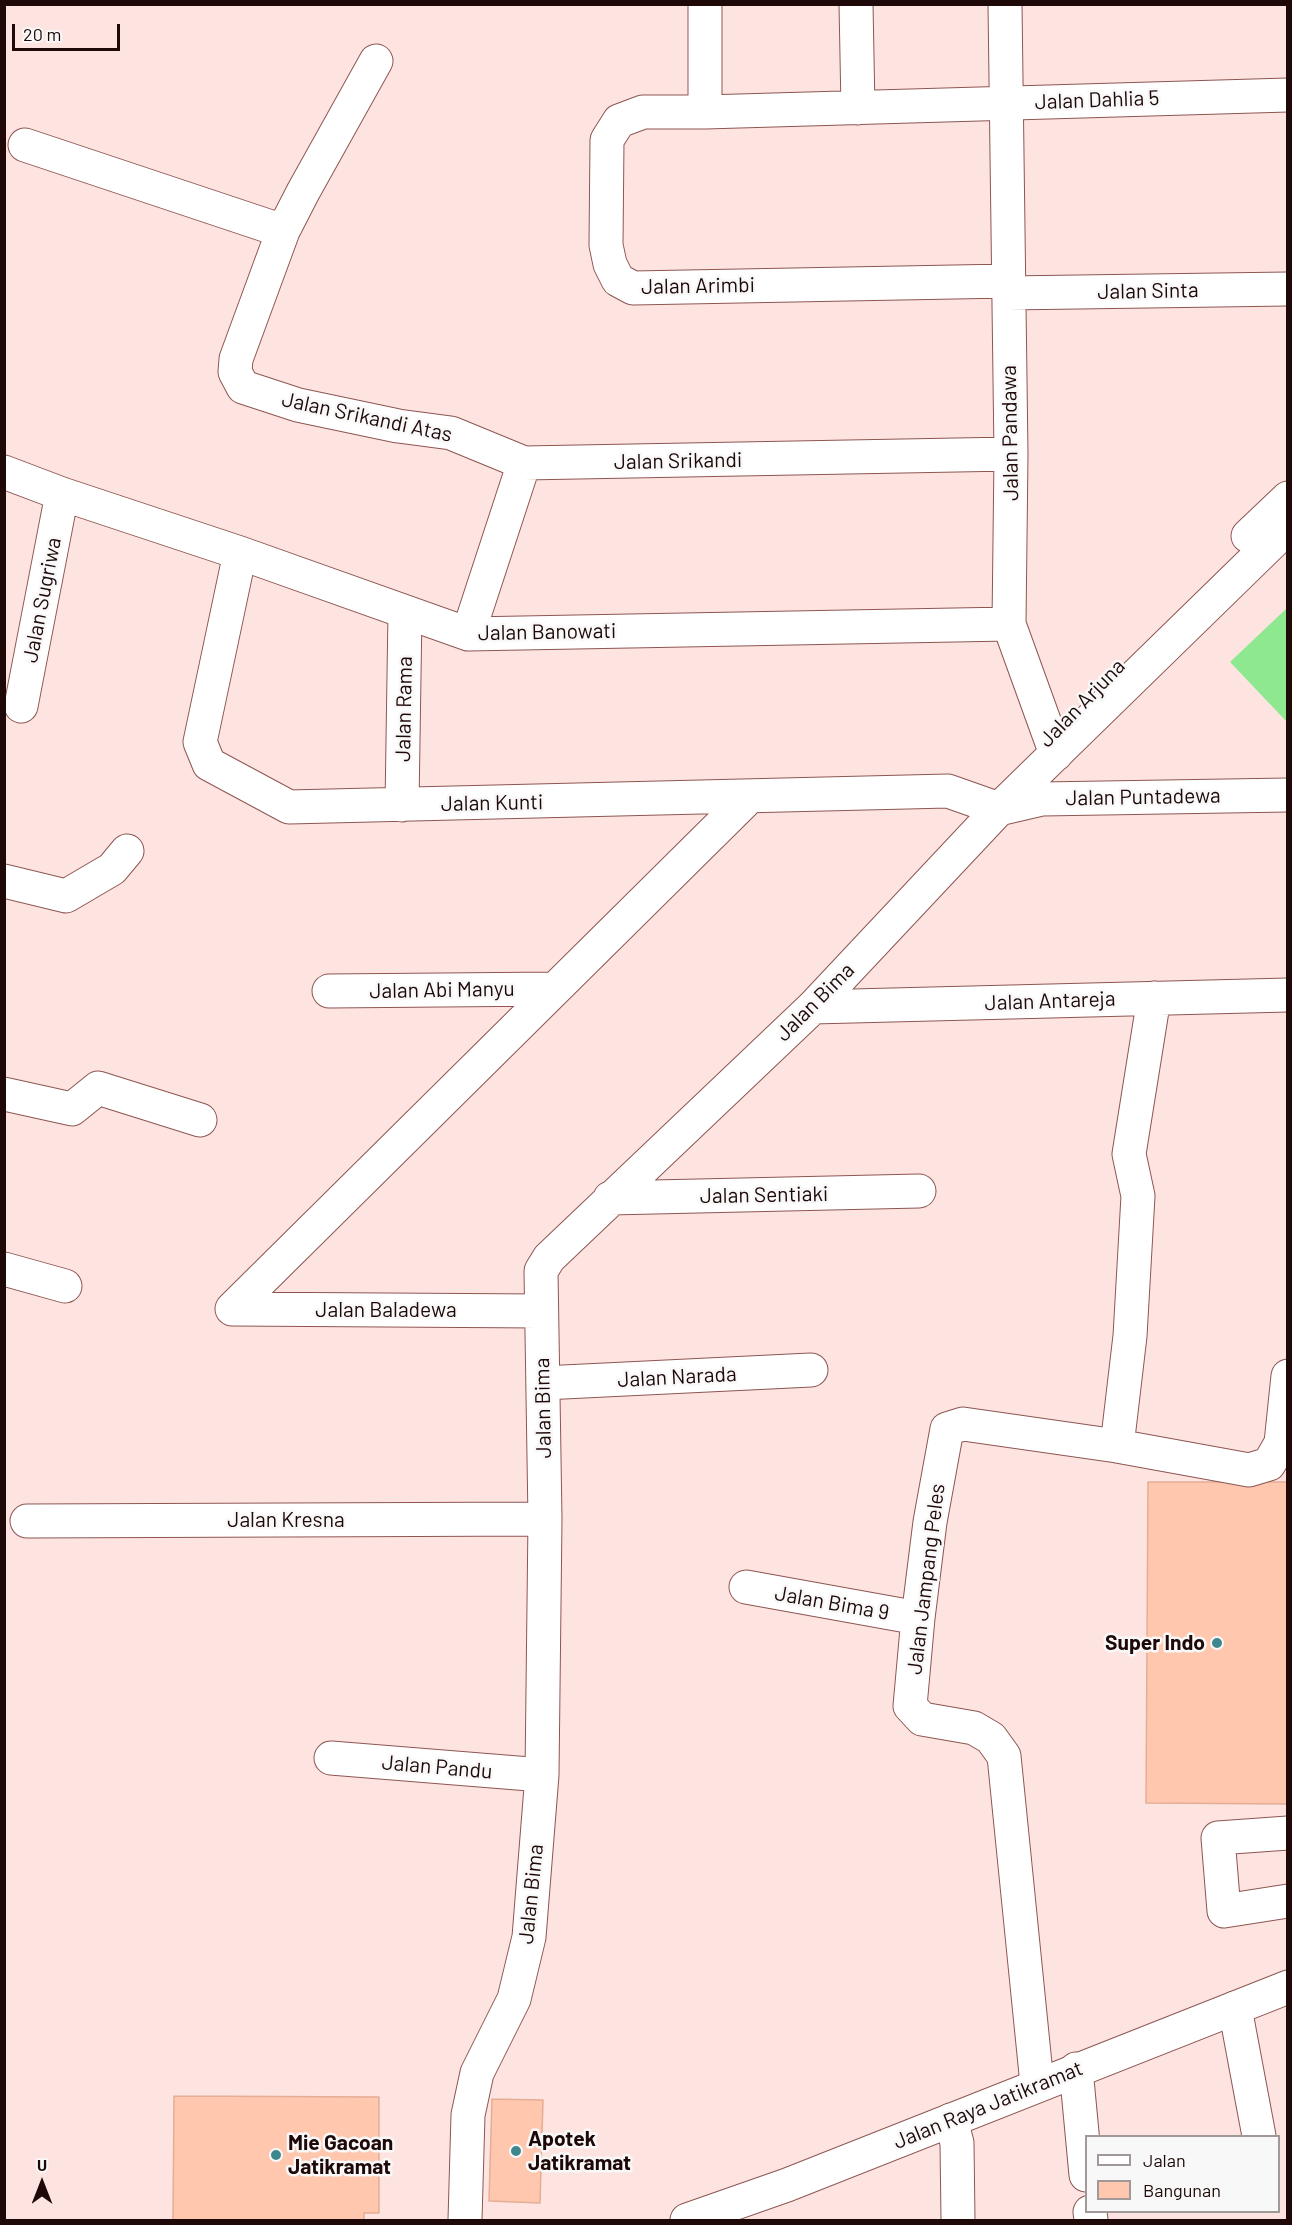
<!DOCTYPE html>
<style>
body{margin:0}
#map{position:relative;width:1292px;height:2225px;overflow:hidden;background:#fee4e1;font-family:Barlow,sans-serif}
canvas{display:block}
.frame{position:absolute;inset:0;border:6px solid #1e0908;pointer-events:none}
.legend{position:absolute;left:1085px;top:2135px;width:195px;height:78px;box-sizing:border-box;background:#f8f8f8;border:2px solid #a19898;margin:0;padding:8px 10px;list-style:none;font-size:18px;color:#1e0908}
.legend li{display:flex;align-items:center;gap:12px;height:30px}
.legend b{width:30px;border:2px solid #a19898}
.north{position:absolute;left:12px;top:2153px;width:60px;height:60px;-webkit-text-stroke:4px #f8f8f8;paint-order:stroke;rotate:0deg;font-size:16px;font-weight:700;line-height:24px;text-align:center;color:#1e0908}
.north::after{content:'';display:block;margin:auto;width:21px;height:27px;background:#1e0908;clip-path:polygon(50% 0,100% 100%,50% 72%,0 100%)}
.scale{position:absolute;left:12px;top:24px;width:108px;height:27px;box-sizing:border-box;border:3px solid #1e0908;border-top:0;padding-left:8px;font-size:18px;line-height:21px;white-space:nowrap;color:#1e0908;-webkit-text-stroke:4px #f8f8f8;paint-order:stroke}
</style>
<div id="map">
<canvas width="1292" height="2225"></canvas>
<div class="frame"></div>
<ul class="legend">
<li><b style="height:8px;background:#fff"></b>Jalan</li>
<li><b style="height:16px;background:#ffc7ae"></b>Bangunan</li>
</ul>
<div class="north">U</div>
<div class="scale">20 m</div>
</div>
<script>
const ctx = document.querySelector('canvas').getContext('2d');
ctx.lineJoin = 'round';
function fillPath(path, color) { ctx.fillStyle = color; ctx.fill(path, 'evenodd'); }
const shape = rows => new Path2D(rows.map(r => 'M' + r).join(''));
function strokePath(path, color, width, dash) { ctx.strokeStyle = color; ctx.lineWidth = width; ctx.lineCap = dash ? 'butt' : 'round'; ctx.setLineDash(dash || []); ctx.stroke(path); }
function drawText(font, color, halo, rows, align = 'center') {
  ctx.font = font + ' Barlow,sans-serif'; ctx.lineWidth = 5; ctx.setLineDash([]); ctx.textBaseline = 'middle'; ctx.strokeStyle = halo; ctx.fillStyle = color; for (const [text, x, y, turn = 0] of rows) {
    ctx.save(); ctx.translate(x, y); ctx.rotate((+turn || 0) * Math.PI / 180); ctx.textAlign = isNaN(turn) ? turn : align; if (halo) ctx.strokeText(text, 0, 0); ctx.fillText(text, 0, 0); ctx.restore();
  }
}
fillPath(shape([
 [1287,608,1287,722,1230,662]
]), '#8de890');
const building = shape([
 [1148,1482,1288,1482,1288,1804,1146,1803,1148,1482],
 [174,2096,379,2097,379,2213,364,2213,364,2220,173,2220,174,2096],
 [492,2099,543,2100,540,2203,489,2201,492,2099]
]);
fillPath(building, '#ffc7ae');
strokePath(building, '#e4ad95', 1.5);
const minor = shape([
 [856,4,858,108],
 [1005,4,1011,454,1009,624,1056,754],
 [376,61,303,192,283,231,236,359,235,372,243,387,298,405,398,426,451,433,524,463],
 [705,112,705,4],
 [25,145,283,231],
 [1008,281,633,288,618,280,610,264,606,245,607,140,619,121,643,112,705,112,1288,95],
 [1008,293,1288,289],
 [4,472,62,494,240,553,468,634,1009,624],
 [1248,536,1288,498],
 [240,553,200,742,209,764,289,807,948,791,999,809,1042,799,1288,795],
 [468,634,524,463,1011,454],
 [21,706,62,494],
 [402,805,405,612],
 [4,881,66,896,112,869,127,851],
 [329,991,555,989],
 [813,1007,1288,995],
 [4,1094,72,1109,98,1088,200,1120],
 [610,1198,919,1191],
 [4,1269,65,1286],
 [232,1309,749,797],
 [232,1309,540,1311],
 [543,1383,811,1370],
 [1117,1446,1130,1336,1138,1196,1129,1154,1154,998],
 [27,1521,545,1519],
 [746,1587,918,1618],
 [331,1758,542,1775],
 [1288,1833,1218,1838,1224,1911,1288,1901],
 [1235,2008,1259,2136],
 [1076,2069,1086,2175],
 [1037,2084,1004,1756,991,1738,974,1728,922,1719,910,1706,918,1618,930,1522,947,1429,963,1424,1117,1446,1249,1470,1269,1464,1281,1443,1288,1376],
 [951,2120,957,2143,958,2220],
 [1090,2212,1091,2220],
 [465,2220,468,2115,477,2073,514,1999,529,1937,542,1775,545,1519,541,1271,549,1258,813,1007,999,809,1288,527]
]);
const major = shape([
 [687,2220,787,2185,1288,1987]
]);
strokePath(minor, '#8d5652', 35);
strokePath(major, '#8d5652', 35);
strokePath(minor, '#fff', 33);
strokePath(major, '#fff', 33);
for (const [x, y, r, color] of [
 [1217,1643,6,"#3f878e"],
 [516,2151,6,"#3f878e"],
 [276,2155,6,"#3f878e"]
]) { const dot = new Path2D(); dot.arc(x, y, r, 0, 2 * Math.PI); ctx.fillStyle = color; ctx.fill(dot); strokePath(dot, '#f8f8f8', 2); }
drawText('21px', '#1e0908', '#f8f8f8', [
 ["Jalan Dahlia 5",1097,100,-2],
 ["Jalan Arimbi",698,286,-1],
 ["Jalan Sinta",1148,291,-1],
 ["Jalan Srikandi Atas",367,417,12],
 ["Jalan Pandawa",1010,433,-91],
 ["Jalan Srikandi",678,461,-1],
 ["Jalan Sugriwa",42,600,-79],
 ["Jalan Banowati",547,632,-1],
 ["Jalan Arjuna",1082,703,-46],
 ["Jalan Rama",404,709,-89],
 ["Jalan Puntadewa",1143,797,-1],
 ["Jalan Kunti",492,803,-1],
 ["Jalan Abi Manyu",442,990,-1],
 ["Jalan Antareja",1050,1001,-2],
 ["Jalan Bima",815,1002,-45],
 ["Jalan Sentiaki",764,1195,-1],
 ["Jalan Baladewa",386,1310],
 ["Jalan Narada",677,1377,-3],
 ["Jalan Bima",543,1408,-91],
 ["Jalan Kresna",286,1520],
 ["Jalan Jampang Peles",926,1579,-83],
 ["Jalan Bima 9",832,1603,10],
 ["Jalan Pandu",437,1767,5],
 ["Jalan Bima",531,1894,-84],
 ["Jalan Raya Jatikramat",988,2105,-22]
]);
drawText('bold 21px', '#1e0908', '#f8f8f8', [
 ["Super Indo",1205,1643,"right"],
 ["Apotek",528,2139],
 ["Jatikramat",528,2163],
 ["Mie Gacoan",288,2143],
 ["Jatikramat",288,2167]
], 'left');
</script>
